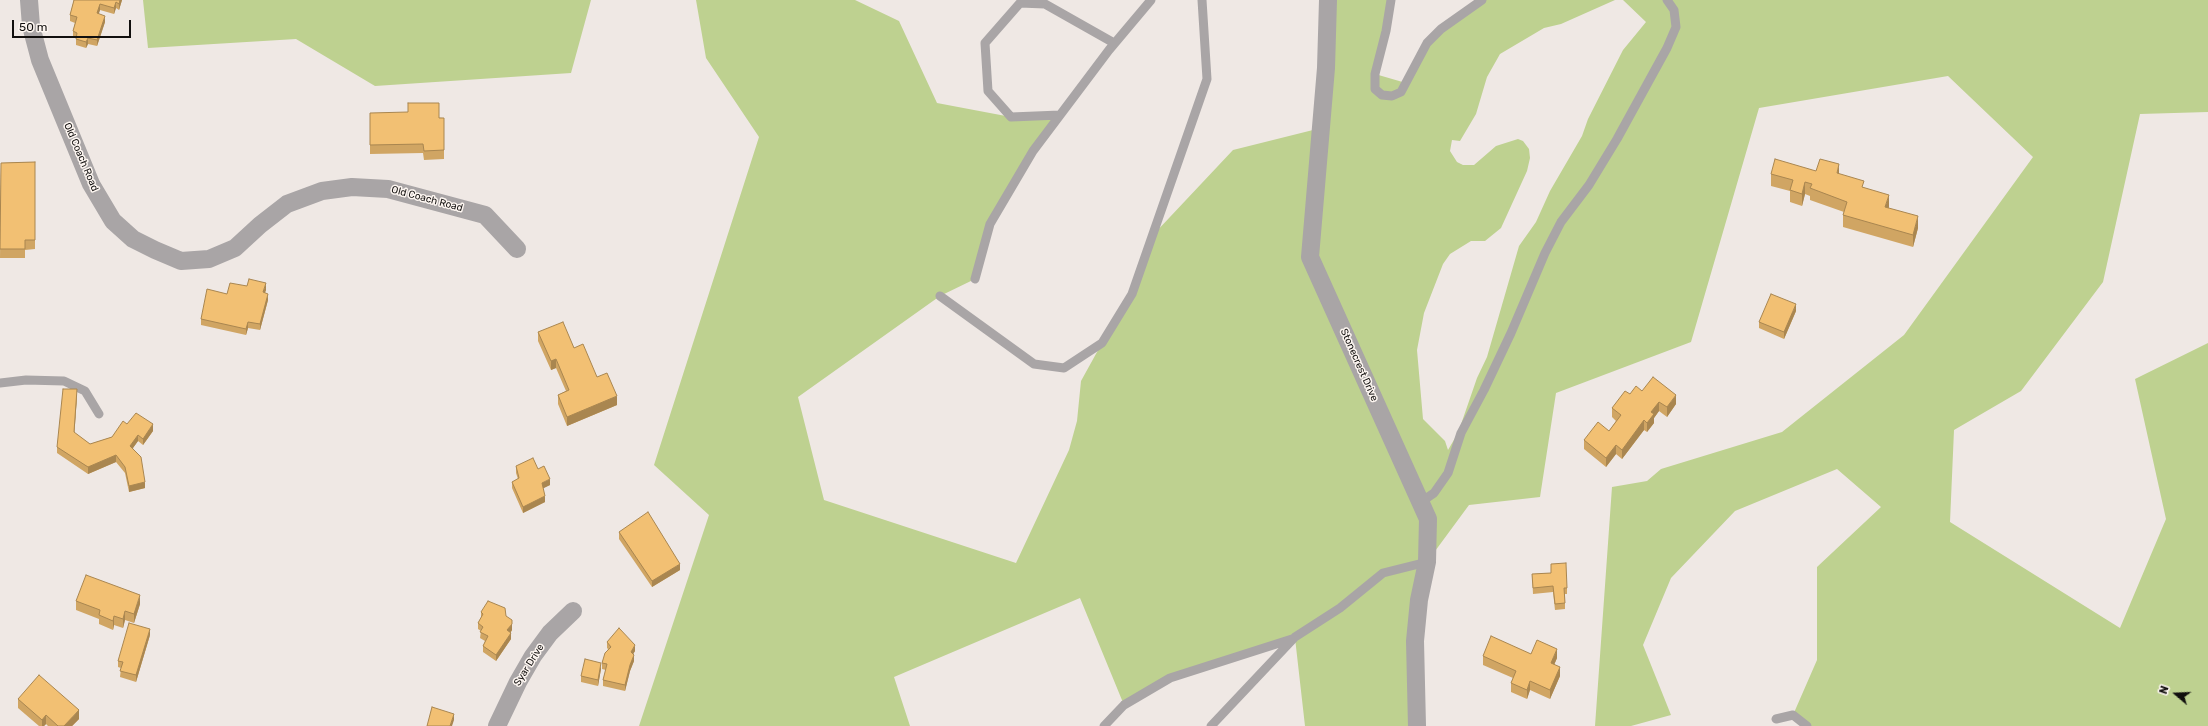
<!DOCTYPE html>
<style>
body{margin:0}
#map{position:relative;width:2208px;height:726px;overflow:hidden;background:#efe8e4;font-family:Rubik,sans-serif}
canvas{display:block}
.north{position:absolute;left:2156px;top:674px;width:40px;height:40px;-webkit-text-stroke:3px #fdf6f1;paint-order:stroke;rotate:289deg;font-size:11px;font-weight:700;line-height:16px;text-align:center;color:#110f0e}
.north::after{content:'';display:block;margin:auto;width:14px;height:18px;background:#110f0e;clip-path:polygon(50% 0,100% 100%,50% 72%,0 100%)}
.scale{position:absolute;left:12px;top:20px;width:119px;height:18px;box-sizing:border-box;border:2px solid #110f0e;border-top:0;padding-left:5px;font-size:12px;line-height:14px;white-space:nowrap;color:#110f0e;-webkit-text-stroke:3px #fdf6f1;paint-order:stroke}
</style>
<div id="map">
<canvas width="2208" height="726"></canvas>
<div class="north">N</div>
<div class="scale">50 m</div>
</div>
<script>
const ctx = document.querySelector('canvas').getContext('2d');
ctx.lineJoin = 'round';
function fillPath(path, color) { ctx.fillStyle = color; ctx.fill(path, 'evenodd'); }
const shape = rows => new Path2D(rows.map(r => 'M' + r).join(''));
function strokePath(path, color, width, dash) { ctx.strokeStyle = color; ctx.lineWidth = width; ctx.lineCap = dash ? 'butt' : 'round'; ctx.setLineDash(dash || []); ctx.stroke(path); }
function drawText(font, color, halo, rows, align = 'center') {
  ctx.font = font + ' Rubik,sans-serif'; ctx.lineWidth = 3; ctx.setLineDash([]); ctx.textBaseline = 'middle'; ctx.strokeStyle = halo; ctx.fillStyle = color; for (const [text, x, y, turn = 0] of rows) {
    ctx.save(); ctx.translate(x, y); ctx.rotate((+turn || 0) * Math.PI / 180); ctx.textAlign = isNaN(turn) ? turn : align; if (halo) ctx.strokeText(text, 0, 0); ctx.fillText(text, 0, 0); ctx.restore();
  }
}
fillPath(shape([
 [143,0,591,0,571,73,375,86,296,39,148,48],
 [696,0,855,0,899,21,937,103,1011,117,1060,115,990,224,975,279,940,296,798,397,824,500,1016,563,1069,450,1077,421,1081,381,1102,343,1132,294,1154,234,1233,150,1321,128,1328,0,1391,0,1375,74,1406,83,1427,43,1482,0,1615,0,1561,24,1544,28,1500,54,1487,77,1476,114,1460,141,1452,140,1450,151,1457,162,1463,165,1474,165,1496,146,1518,139,1523,141,1529,149,1530,158,1527,171,1501,228,1485,241,1471,241,1450,254,1443,264,1424,313,1417,350,1423,419,1445,441,1448,450,1458,433,1477,378,1487,357,1519,246,1536,222,1550,191,1582,136,1588,119,1623,50,1646,22,1623,0,2208,0,2208,112,2140,114,2103,282,2021,391,1954,430,1950,522,2120,628,2166,519,2135,379,2208,343,2208,726,1805,726,1793,715,1817,660,1817,567,1881,507,1837,469,1735,511,1671,578,1643,645,1671,715,1631,726,1595,726,1612,487,1647,481,1661,469,1782,432,1904,335,2033,157,1948,76,1759,108,1691,342,1556,393,1540,497,1469,505,1427,562,1417,726,1305,726,1295,638,1170,678,1124,705,1080,598,894,677,910,726,639,726,709,515,654,465,759,137,706,58]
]), '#bed190');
strokePath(shape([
 [1391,0,1386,31,1375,74,1375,89,1382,95,1392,96,1401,92,1427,43,1441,29,1482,0],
 [1060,115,1011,117,988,91,985,43,1020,3,1045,4,1114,43],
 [975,279,990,224,1033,151,1109,50,1151,0],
 [940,296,1034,364,1064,368,1102,343,1132,294,1207,79,1202,0],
 [0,383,26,380,64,381,85,391,99,414],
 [1421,502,1434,493,1448,473,1461,433,1484,390,1511,333,1545,253,1561,222,1589,185,1617,139,1667,48,1676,27,1674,10,1667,0],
 [1776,719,1793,715,1807,726],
 [1104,726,1124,705,1170,678,1292,639],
 [1211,726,1295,637,1340,608,1383,573,1427,562]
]), '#a9a5a6', 9);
strokePath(shape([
 [29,0,31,26,40,60,91,184,113,221,133,239,155,250,181,261,209,259,235,248,260,225,287,204,322,191,352,187,388,189,485,215,517,249],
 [1328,0,1326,68,1310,257,1428,519,1427,562,1419,600,1415,641,1417,726],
 [497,726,518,682,533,656,550,633,573,611]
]), '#a9a5a6', 18);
fillPath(shape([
 [74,0,122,0,119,10,116,8,114,14,100,10,98,14,105,22,97,46,88,44,86,48,76,45,76,38,73,38,73,31,75,23,70,21,70,15],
 [370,113,444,118,444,159,424,160,423,153,370,154],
 [35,162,35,249,25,250,25,258,0,258,1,163],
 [1816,171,1839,174,1864,188,1889,207,1888,208,1918,228,1913,247,1843,227,1843,215,1844,212,1810,200,1810,196,1805,194,1802,206,1790,202,1790,191,1771,186,1771,174],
 [266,290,265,292,268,300,260,330,248,328,246,335,201,325,201,319,227,294],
 [1796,311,1784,339,1759,328,1759,322],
 [538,332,574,348,597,377,617,405,567,426,558,404,558,395,566,391,556,368,551,370,538,341],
 [1630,394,1676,404,1667,417,1659,411,1654,418,1654,423,1647,432,1644,430,1622,459,1616,454,1606,467,1584,449,1584,440,1609,431,1616,421,1612,417,1612,408],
 [77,396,74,433,90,444,112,437,127,424,153,431,143,445,138,441,133,448,145,488,129,492,125,473,116,462,88,474,57,453,57,447],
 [516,466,550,485,543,488,545,502,523,513,512,488,512,482,518,479,516,473],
 [619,532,680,570,652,587,619,539],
 [1551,564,1567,588,1567,594,1565,594,1565,609,1555,610,1553,592,1533,594,1532,574,1551,573],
 [76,601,140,604,134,623,125,620,123,628,114,625,113,630,99,624,99,619,76,610],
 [481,612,506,616,512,630,511,632,511,639,496,661,483,652,483,646,485,641,480,638,481,631,478,629,478,623,481,618],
 [150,635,136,682,120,677,121,668,118,667,118,661],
 [607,642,635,651,633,654,634,661,630,671,625,691,603,686,603,680,606,670,602,669,602,663,608,649,607,648],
 [1483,656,1557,658,1554,665,1560,676,1550,699,1530,690,1527,699,1511,692,1511,683,1513,678,1483,665],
 [601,669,598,686,581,682,581,676],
 [18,699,79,719,72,726,48,726,46,724,44,726,39,726,18,708]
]), '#d0a563');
fillPath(shape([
 [120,0,122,0,119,10,119,4],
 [116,2,116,8,114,14,114,8],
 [100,4,100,10,97,20,97,13],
 [105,16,105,22,97,46,97,40],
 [88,38,88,44,86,48,86,42],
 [1839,164,1839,176,1837,173],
 [1805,182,1805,194,1802,206,1802,194],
 [1889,195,1889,207,1885,219,1885,207],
 [1918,216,1918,228,1913,247,1913,235],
 [266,283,266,290,263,298,263,292],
 [268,294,268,300,260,330,260,324],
 [1796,304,1796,311,1784,339,1784,332],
 [248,322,248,328,246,335,246,329],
 [556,359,556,368,551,370,551,361],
 [77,389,77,396,74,439,74,432],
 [1676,395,1676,404,1667,417,1667,407],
 [617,396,617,405,567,426,567,417],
 [1659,402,1659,411,1654,418,1654,423,1647,432,1647,423,1651,412],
 [1644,420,1644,430,1622,459,1622,450],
 [153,424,153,431,143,445,143,439],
 [138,435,138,441,130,452,130,446],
 [1616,445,1616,454,1606,467,1606,458],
 [116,455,116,462,88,474,88,467],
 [550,479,550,485,542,489,542,483],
 [145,482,145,488,129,492,129,486],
 [545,496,545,502,523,513,523,507],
 [680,564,680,570,652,587,652,581],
 [140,595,140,604,134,623,134,614],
 [125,611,125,620,123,628,123,619],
 [114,616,114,625,113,630,113,621],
 [512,624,512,630,507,637,507,630],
 [150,629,150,635,136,682,136,675],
 [511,633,511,639,496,661,496,655],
 [635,645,635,651,631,658,631,652],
 [1557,649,1557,658,1551,672,1551,663],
 [634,655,634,661,630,671,625,691,625,685,630,665],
 [601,663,601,669,598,686,598,680],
 [1560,667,1560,676,1550,699,1550,690],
 [1530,681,1530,690,1527,699,1527,690],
 [79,710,79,719,72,726,64,726],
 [454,714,454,720,452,726,450,726],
 [46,715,46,724,44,726,42,726,42,720]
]), '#a98650');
const building = shape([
 [74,0,120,0,119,4,116,2,114,8,100,4,97,13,105,16,97,40,88,38,86,42,76,39,77,33,73,31,77,17,70,15,74,0],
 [408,103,439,103,439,118,444,118,444,150,424,151,423,144,370,145,370,113,408,112,408,103],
 [1775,159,1816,171,1820,159,1839,164,1837,173,1864,181,1862,187,1889,195,1885,207,1918,216,1913,235,1843,215,1847,202,1810,188,1812,184,1805,182,1802,194,1790,190,1793,180,1771,174,1775,159],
 [35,162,35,240,25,240,25,249,0,249,1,163,35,162],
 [249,279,266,283,263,292,268,294,260,324,248,322,246,329,201,319,207,289,227,294,230,283,247,286,249,279],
 [1771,294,1796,304,1784,332,1759,322,1771,294],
 [563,322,574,348,583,344,597,377,607,373,617,396,567,417,558,395,569,390,556,359,551,361,538,332,563,322],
 [1653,377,1676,395,1667,407,1659,402,1651,412,1654,414,1647,423,1644,420,1622,450,1616,445,1606,458,1584,440,1598,422,1609,431,1621,415,1612,408,1625,391,1630,394,1636,386,1642,391,1653,377],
 [63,389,77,389,74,432,90,444,112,437,123,421,127,424,136,413,153,424,143,439,138,435,130,446,141,457,145,482,129,486,125,467,116,455,88,467,57,447,63,389],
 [533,458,538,469,544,466,550,479,542,483,545,496,523,507,512,482,519,478,516,466,533,458],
 [648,512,680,564,652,581,619,532,648,512],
 [1566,563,1567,588,1564,588,1565,603,1555,604,1553,586,1533,588,1532,574,1551,573,1551,564,1566,563],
 [86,575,140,595,134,614,125,611,123,619,114,616,113,621,99,615,100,610,76,601,86,575],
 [488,601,505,608,506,616,512,620,512,624,507,630,511,633,496,655,483,646,488,636,480,632,483,627,478,623,483,614,481,612,488,601],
 [129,623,150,629,136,675,120,671,123,662,118,661,129,623],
 [619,628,635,645,631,652,634,655,630,665,625,685,603,680,607,664,602,663,605,653,611,647,607,642,619,628],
 [1491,636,1531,654,1537,640,1557,649,1551,663,1560,667,1550,690,1530,681,1527,690,1511,683,1516,671,1483,656,1491,636],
 [585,659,601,663,598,680,581,676,585,659],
 [39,675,79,710,64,726,58,726,46,715,42,720,18,699,39,675],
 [432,707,454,714,450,726,427,726,432,707]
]);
fillPath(building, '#f2c073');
strokePath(building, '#a98650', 1);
drawText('10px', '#110f0e', '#fdf6f1', [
 ["Old Coach Road",81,157,67],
 ["Old Coach Road",427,199,15],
 ["Stonecrest Drive",1359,365,66],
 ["Syar Drive",529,665,-58]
]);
</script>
